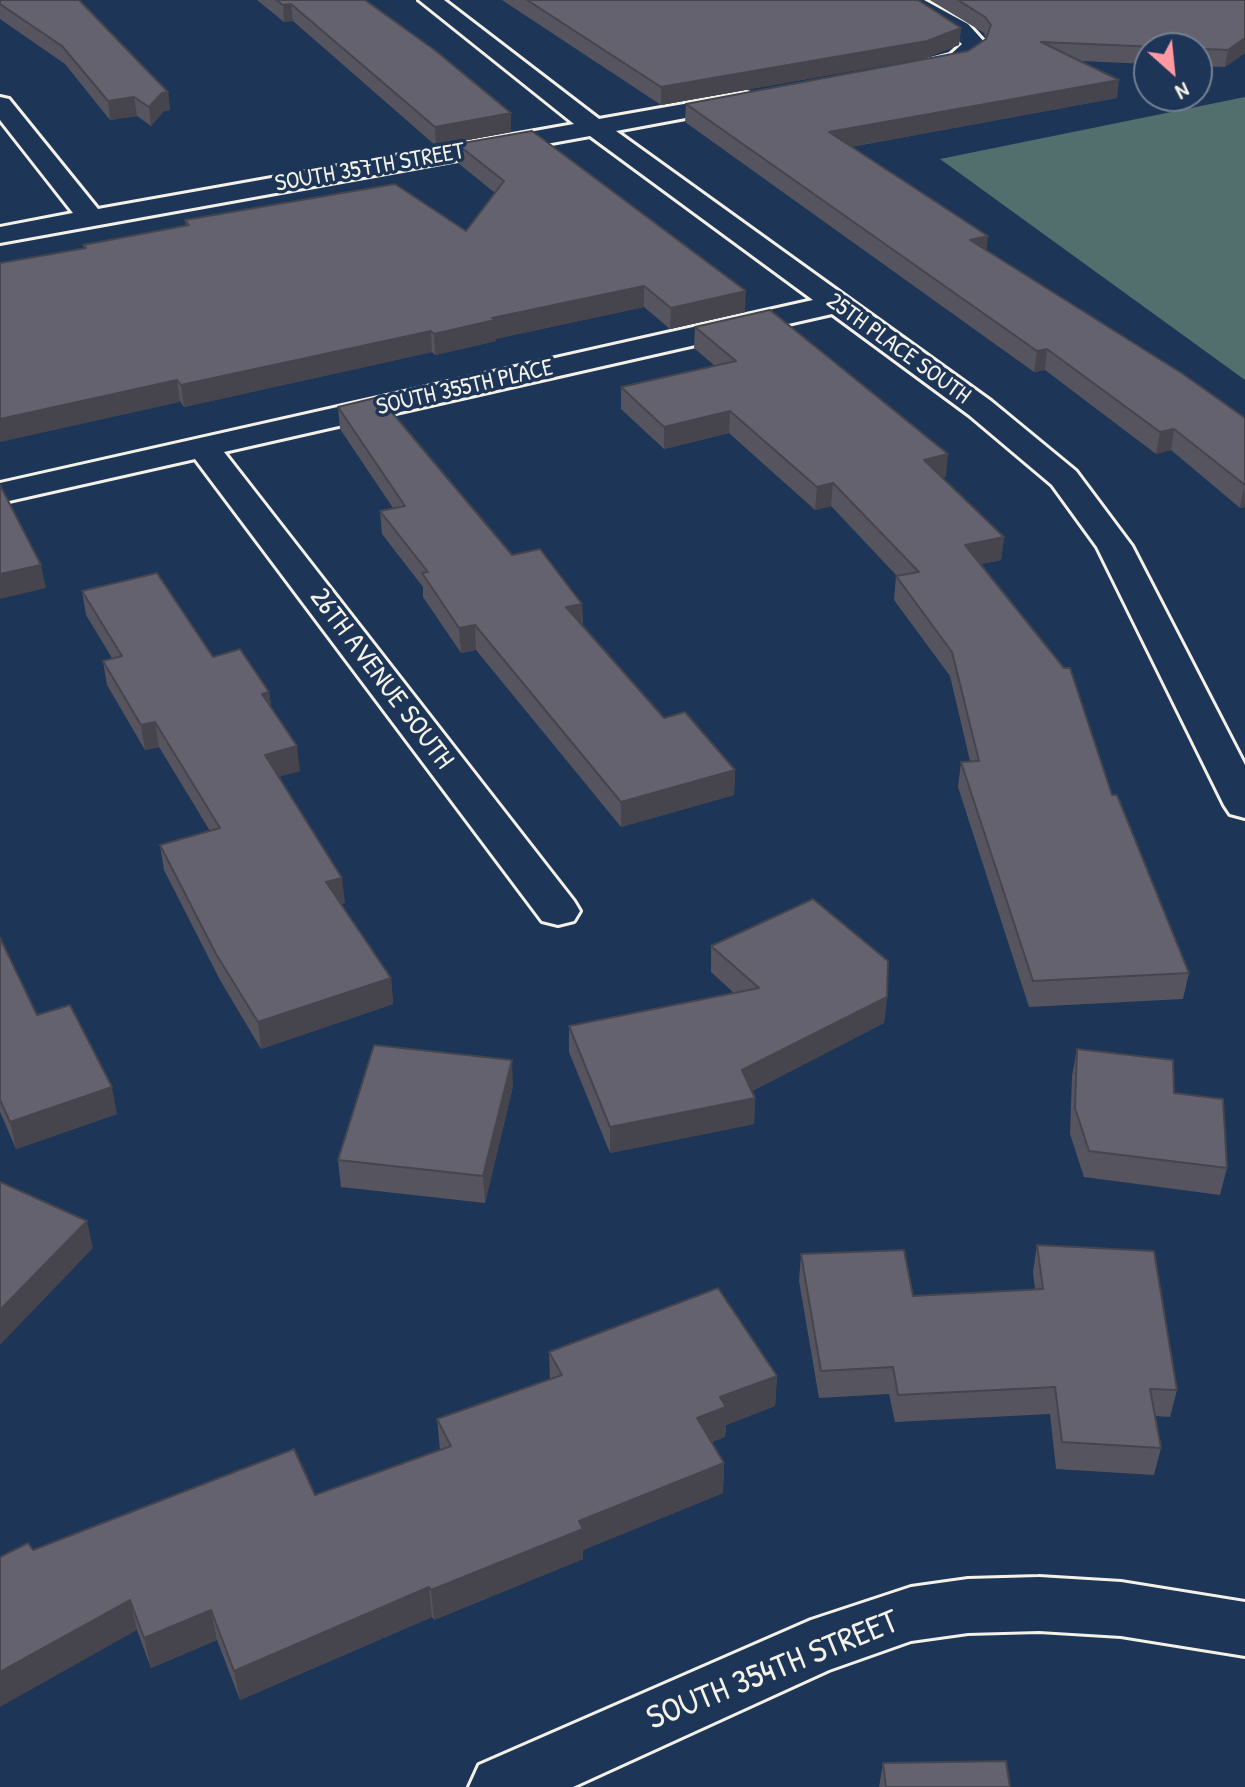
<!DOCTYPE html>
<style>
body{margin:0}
#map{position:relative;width:1245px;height:1787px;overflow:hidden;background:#1d3557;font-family:"Patrick Hand",sans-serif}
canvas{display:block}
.north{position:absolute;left:1133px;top:32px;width:80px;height:80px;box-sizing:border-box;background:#1d3557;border:2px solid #738091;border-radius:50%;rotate:153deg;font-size:22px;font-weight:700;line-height:32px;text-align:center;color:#f4f1e8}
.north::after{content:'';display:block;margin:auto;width:28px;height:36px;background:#ff9aa2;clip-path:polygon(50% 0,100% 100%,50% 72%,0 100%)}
</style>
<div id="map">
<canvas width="1245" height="1787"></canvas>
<div class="north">N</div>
</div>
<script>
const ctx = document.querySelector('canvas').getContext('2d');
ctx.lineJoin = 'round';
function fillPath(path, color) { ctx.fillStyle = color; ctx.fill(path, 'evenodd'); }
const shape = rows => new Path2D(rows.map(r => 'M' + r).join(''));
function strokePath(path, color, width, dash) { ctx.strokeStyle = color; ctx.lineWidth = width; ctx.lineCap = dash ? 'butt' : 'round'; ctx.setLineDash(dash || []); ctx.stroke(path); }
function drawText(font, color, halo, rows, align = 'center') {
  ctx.font = font + ' "Patrick Hand",sans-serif'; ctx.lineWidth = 7; ctx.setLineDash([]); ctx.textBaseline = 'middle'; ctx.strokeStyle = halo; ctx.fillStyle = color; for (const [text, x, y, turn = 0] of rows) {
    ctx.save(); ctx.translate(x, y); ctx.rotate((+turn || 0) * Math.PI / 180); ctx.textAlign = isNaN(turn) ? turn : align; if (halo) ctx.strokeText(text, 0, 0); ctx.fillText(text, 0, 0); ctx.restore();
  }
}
fillPath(shape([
 [1245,97,1245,380,940,159]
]), '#526f6d');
const street = shape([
 [419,0,444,0,599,119,746,93,755,95,758,100,755,105,616,131,991,401,1076,471,1132,546,1245,765,1245,818,1230,814,1224,805,1097,547,1052,485,969,415,832,314,224,452,574,901,580,911,574,921,558,925,542,921,195,459,0,503,0,483,813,300,590,136,0,243,0,227,73,213,0,120,0,97,9,99,98,209,574,124,419,0],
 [897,0,924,0,968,24,987,45,966,65,924,76,916,74,912,69,916,64,950,55,962,44,952,34,897,0],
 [1039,1577,1121,1582,1245,1602,1245,1656,1121,1636,1039,1631,968,1633,911,1641,829,1670,573,1787,469,1787,479,1765,811,1620,911,1587,968,1579,1039,1577]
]);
strokePath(street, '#f4f1e8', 6);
fillPath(street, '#1d3557');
fillPath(shape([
 [0,0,168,92,170,110,164,111,151,126,137,116,110,120,65,64,0,19],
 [257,0,365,0,511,132,436,146,293,21,284,22],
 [502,0,918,0,961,28,959,45,925,58,661,105],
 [930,0,1245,0,1245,53,1225,67,1197,66,1197,48,1149,48,1149,64,1080,61,1117,98,851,147,986,250,1245,418,1245,507,1240,508,1171,450,1156,454,1045,370,1034,372,685,122,686,104,968,51,986,39,984,33],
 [457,144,745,312,670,329,644,307,495,339,496,341,435,355,432,352,184,407,84,249,83,245,186,226,185,220,466,231,495,193,458,163],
 [695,327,946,477,942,478,1004,537,1001,560,981,564,1112,795,1189,973,1183,999,1029,1007,958,787,961,762,970,761,950,676,894,600,896,576,897,576,831,506,815,510,729,433,664,449,621,409,621,387,715,366,694,348],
 [338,407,512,555,582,604,583,626,664,718,735,770,734,795,621,827,476,650,461,653,423,597,423,587,382,534,380,511,393,508,340,429],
 [82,591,213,657,269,692,271,707,300,771,279,776,345,903,341,904,391,978,393,1004,261,1049,220,980,164,870,160,845,210,831,159,747,145,750,107,685,103,661,112,658,86,615],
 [0,938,37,1015,117,1114,16,1149,0,1112],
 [711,946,887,997,884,1023,752,1091,755,1098,754,1124,610,1153,569,1052,569,1026,734,993,711,972],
 [1077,1049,1227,1168,1220,1195,1084,1177,1070,1134,1072,1076],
 [513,1086,485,1203,341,1187,338,1160],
 [1037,1245,1177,1390,1170,1417,1155,1416,1161,1448,1154,1475,1056,1469,1050,1414,895,1422,889,1394,819,1398,799,1281,801,1254,913,1296,1035,1289,1033,1272],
 [549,1352,777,1376,775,1406,726,1425,725,1437,712,1442,724,1463,723,1493,583,1550,583,1559,434,1620,432,1617,240,1700,217,1640,151,1668,137,1630,33,1550,315,1495,440,1450,437,1419,550,1379],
 [883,1763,1010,1787,879,1787]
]), '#56545f');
fillPath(shape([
 [291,4,293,21,284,22,283,5],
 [961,28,959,45,925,58,661,105,661,87],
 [1245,38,1245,53,1225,67,1228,50],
 [1119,80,1117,98,828,151,829,132],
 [168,92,170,110,164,111,151,126,149,107,162,93],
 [134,97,137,116,110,120,108,101],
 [511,113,511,132,436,146,435,127],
 [988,236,986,256,970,240],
 [644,286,644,307,495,339,496,341,435,355,434,334,492,318],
 [746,291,745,312,670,329,671,308],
 [431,331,432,352,184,407,181,385],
 [1047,349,1045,370,1034,372,1037,351],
 [177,380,180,402,0,442,0,419],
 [730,411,729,433,664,449,664,427],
 [1174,429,1171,450,1156,454,1160,432],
 [948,454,946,477,922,483,924,460],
 [833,483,831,506,815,510,817,487],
 [1244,485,1245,507,1240,508],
 [1004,537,1001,560,962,568,965,545],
 [41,565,46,588,0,599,0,574],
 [582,604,583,628,566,607],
 [475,625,476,650,461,653,459,628],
 [269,692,272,716,262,694],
 [155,722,159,747,145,750,141,725],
 [297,746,300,771,268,780,265,755],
 [735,770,734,795,621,827,621,802],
 [342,878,345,903,329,908,326,882],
 [391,978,393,1004,261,1049,258,1022],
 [887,997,884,1023,741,1097,742,1070],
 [512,1060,513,1086,485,1203,483,1176],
 [112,1087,117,1114,16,1149,10,1122],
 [755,1098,754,1124,610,1153,610,1127],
 [87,1221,93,1248,0,1345,0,1310],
 [777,1376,775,1406,726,1425,725,1437,696,1448,697,1418,720,1397],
 [724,1463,723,1493,583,1550,583,1559,434,1620,431,1590,579,1521],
 [429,1587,432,1617,240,1700,234,1671],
 [130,1600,137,1630,0,1707,0,1672],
 [211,1610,217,1640,151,1668,144,1638]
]), '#46454d');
const building = shape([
 [0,0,79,0,168,92,162,93,149,107,134,97,108,101,62,46,0,4,0,0],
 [276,0,365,0,436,51,511,113,435,127,291,4,283,5,276,0],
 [527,0,918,0,961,28,927,41,661,87,527,0],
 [958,0,1245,0,1245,38,1228,50,1041,42,1119,80,829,132,988,236,970,240,1183,374,1245,418,1245,485,1174,429,1160,432,1047,349,1037,351,686,104,968,51,986,39,991,25,985,17,958,0],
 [532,131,746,291,671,308,644,286,492,318,495,320,434,334,431,331,181,385,177,380,0,419,0,263,86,248,83,245,189,225,185,220,395,184,466,231,504,181,457,144,532,131],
 [770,310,948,454,924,460,1004,537,965,545,1064,668,1070,668,1112,795,1117,795,1189,973,1033,981,961,762,979,761,952,652,896,576,919,572,833,483,817,487,730,411,664,427,621,387,736,361,695,327,770,310],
 [379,397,512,555,540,549,582,604,566,607,664,718,685,712,735,770,621,802,475,625,459,628,422,573,428,572,380,511,405,506,338,407,379,397],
 [0,485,41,565,0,574,0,485],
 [157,573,213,657,240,649,269,692,262,694,297,746,265,755,342,878,326,882,391,978,258,1022,216,954,160,845,220,828,155,722,141,725,103,661,122,656,82,591,157,573],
 [813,899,888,961,887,997,742,1070,755,1098,610,1127,569,1026,759,988,711,946,813,899],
 [0,938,37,1015,70,1005,112,1087,10,1122,0,1100,0,938],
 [374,1045,512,1060,483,1176,338,1160,374,1045],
 [1077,1049,1173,1060,1174,1093,1223,1099,1227,1168,1089,1151,1075,1108,1077,1049],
 [0,1182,87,1221,0,1310,0,1182],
 [1037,1245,1154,1251,1177,1390,1150,1389,1161,1448,1062,1442,1055,1387,898,1395,893,1367,821,1371,801,1254,904,1250,913,1296,1043,1289,1037,1245],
 [718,1288,777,1376,720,1397,726,1407,697,1418,724,1463,579,1521,583,1529,431,1590,429,1587,234,1671,211,1610,144,1638,130,1600,0,1672,0,1557,28,1543,33,1550,294,1449,315,1495,451,1446,437,1419,562,1375,549,1352,718,1288],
 [1006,1761,1010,1787,886,1787,883,1763,1006,1761]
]);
fillPath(building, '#64626e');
strokePath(building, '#46454d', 2);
drawText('24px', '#f4f1e8', '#1d3557', [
 ["SOUTH 357TH STREET",370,168,-10],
 ["25TH PLACE SOUTH",898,349,36],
 ["SOUTH 355TH PLACE",465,388,-13]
]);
drawText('28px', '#f4f1e8', '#1d3557', [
 ["26TH AVENUE SOUTH",381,679,53]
]);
drawText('34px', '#f4f1e8', '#1d3557', [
 ["SOUTH 354TH STREET",773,1671,-22]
]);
</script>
